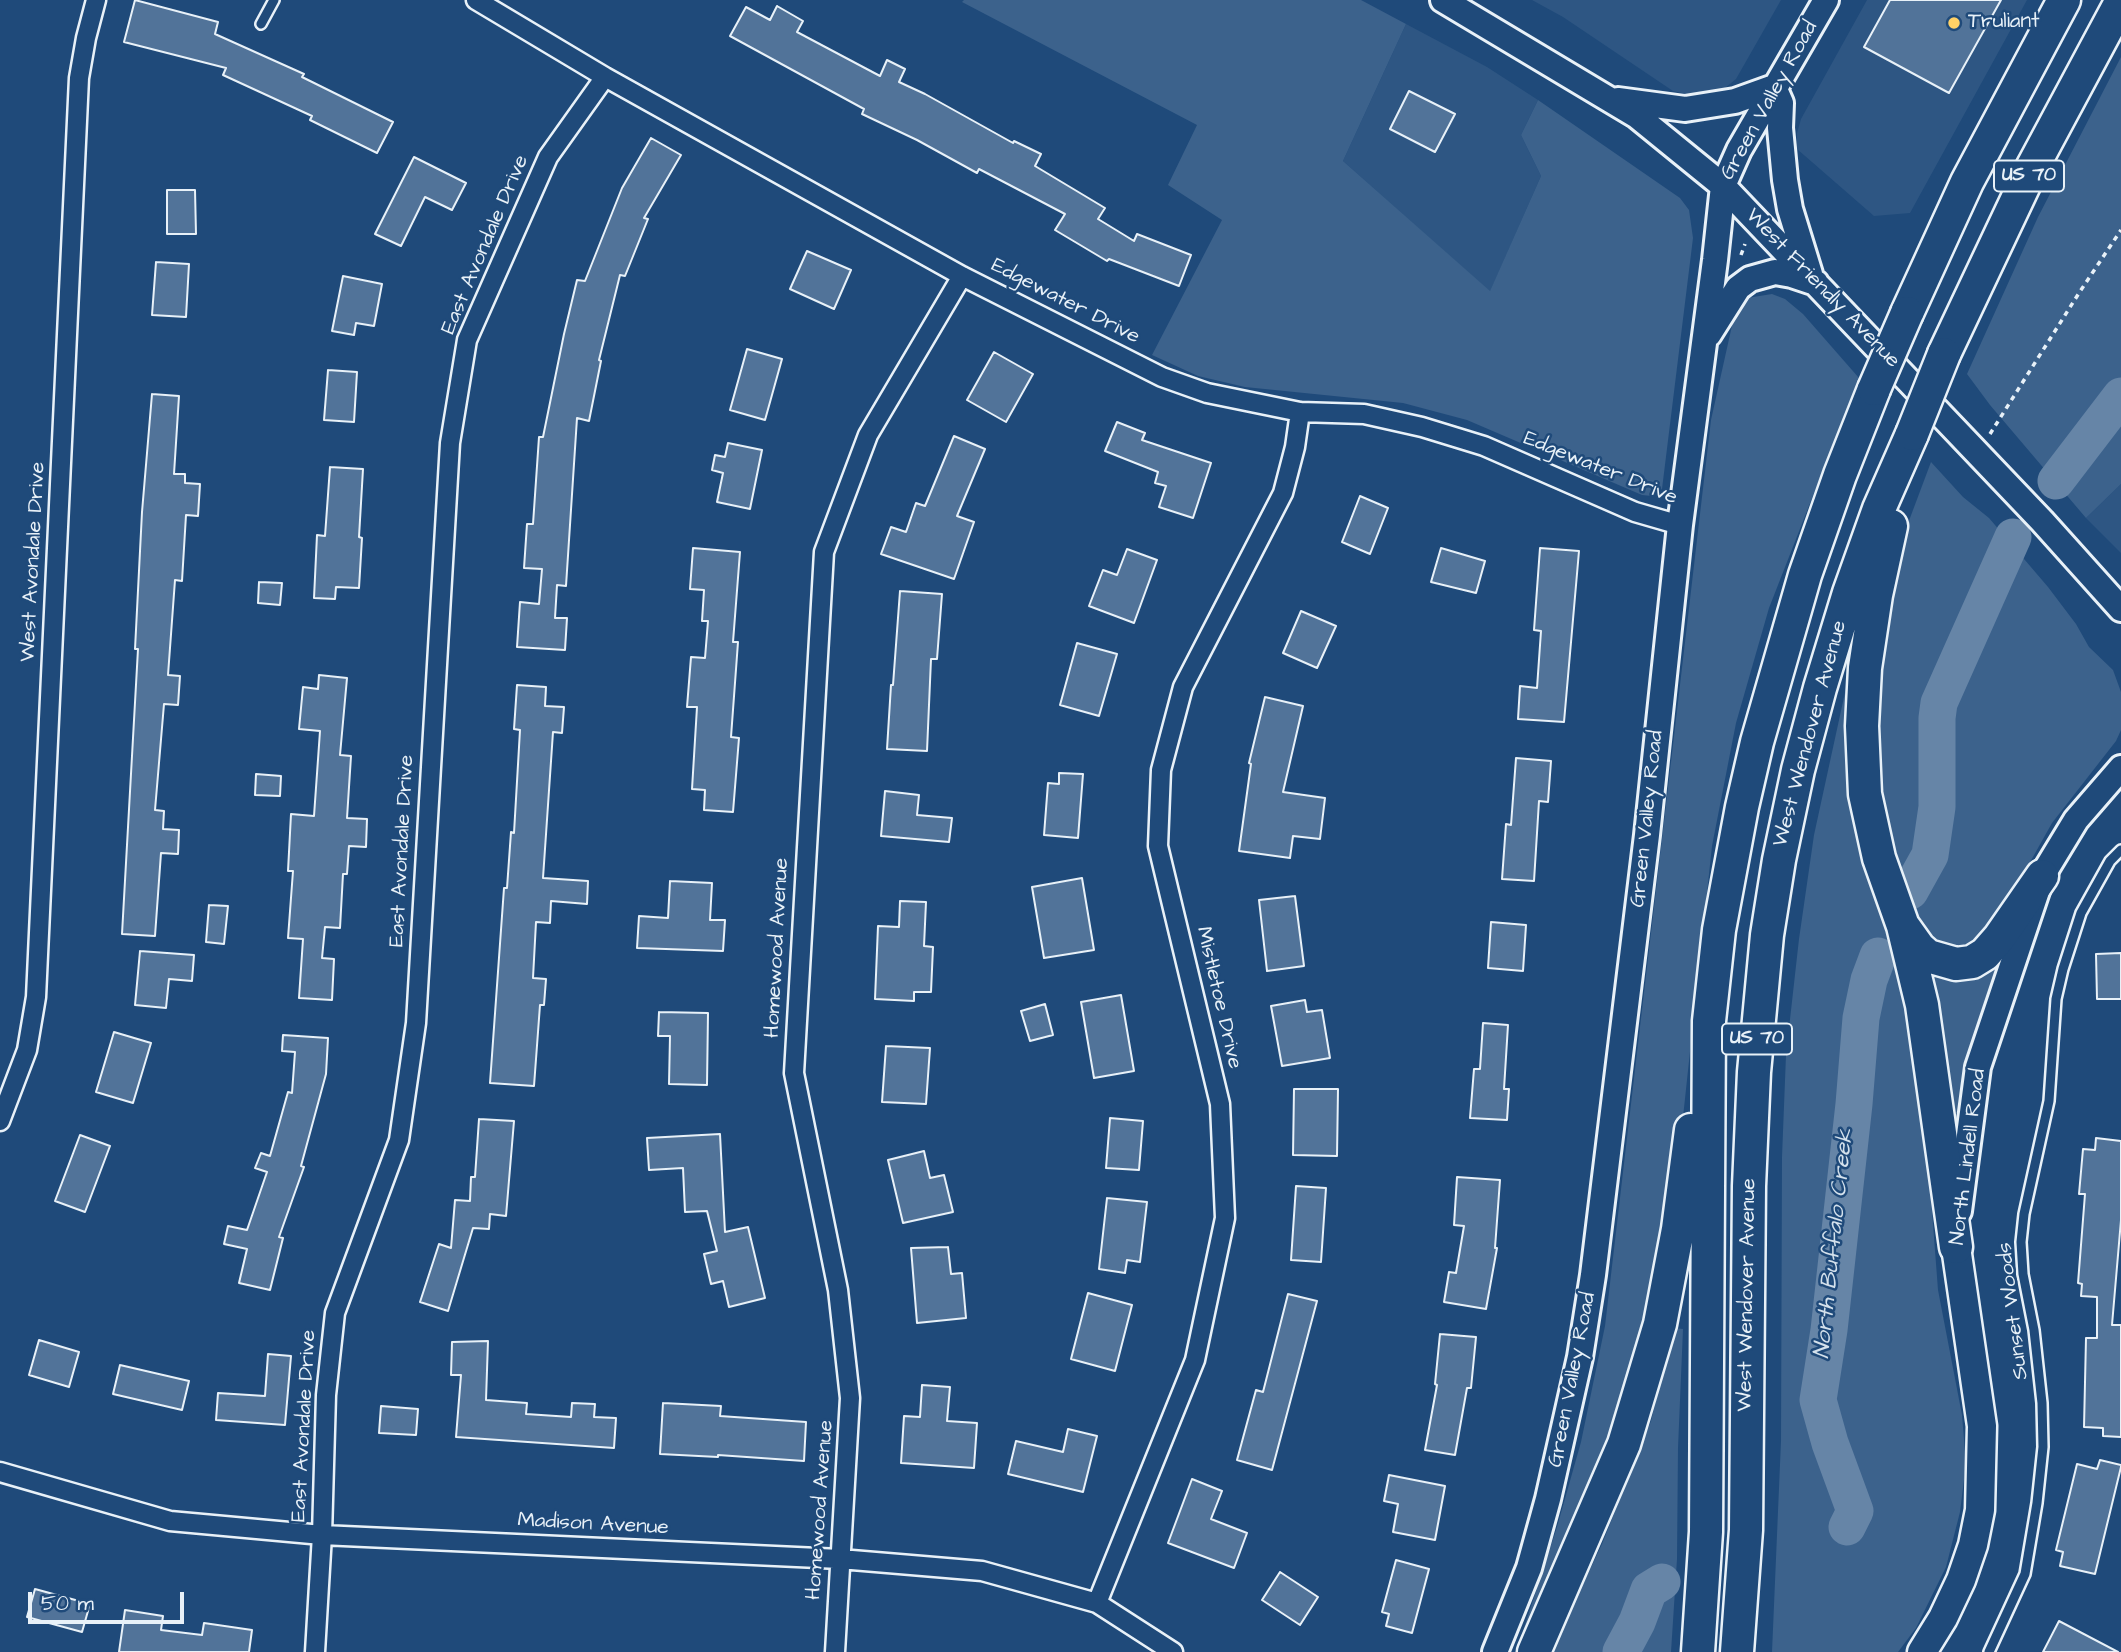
<!DOCTYPE html>
<style>
body{margin:0}
#map{position:relative;width:2121px;height:1652px;overflow:hidden;background:#1f4a7a;font-family:"Architects Daughter",sans-serif}
canvas{display:block}
.scale{position:absolute;left:28px;top:1592px;width:156px;height:32px;box-sizing:border-box;border:4px solid #e8f1f8;border-top:0;padding-left:9px;font-size:21px;line-height:24px;white-space:nowrap;color:#e8f1f8;-webkit-text-stroke:5px #1f4a7a;paint-order:stroke}
</style>
<div id="map">
<canvas width="2121" height="1652"></canvas>
<div class="scale">50 m</div>
</div>
<script>
const ctx = document.querySelector('canvas').getContext('2d');
ctx.lineJoin = 'round';
function fillPath(path, color) { ctx.fillStyle = color; ctx.fill(path, 'evenodd'); }
const shape = rows => new Path2D(rows.map(r => 'M' + r).join(''));
function strokePath(path, color, width, dash) { ctx.strokeStyle = color; ctx.lineWidth = width; ctx.lineCap = dash ? 'butt' : 'round'; ctx.setLineDash(dash || []); ctx.stroke(path); }
function drawText(font, color, halo, rows, align = 'center') {
  ctx.font = font + ' "Architects Daughter",sans-serif'; ctx.lineWidth = 5; ctx.setLineDash([]); ctx.textBaseline = 'middle'; ctx.strokeStyle = halo; ctx.fillStyle = color; for (const [text, x, y, turn = 0] of rows) {
    ctx.save(); ctx.translate(x, y); ctx.rotate((+turn || 0) * Math.PI / 180); ctx.textAlign = isNaN(turn) ? turn : align; if (halo) ctx.strokeText(text, 0, 0); ctx.fillText(text, 0, 0); ctx.restore();
  }
}
fillPath(shape([
 [1532,0,1781,0,1736,79,1725,88,1700,97,1673,91,1563,17],
 [1867,0,2027,0,1910,213,1874,216,1797,149,1797,133,1801,119],
 [1406,24,1487,67,1538,100,1521,135,1541,176,1490,292,1343,161],
 [2121,484,2121,553,2086,518]
]), '#2e5683');
fillPath(shape([
 [964,0,1361,0,1406,24,1343,161,1490,291,1541,176,1521,135,1538,100,1680,198,1689,210,1693,238,1662,489,1652,496,1642,495,1467,420,1403,403,1245,387,1198,376,1152,355,1222,220,1168,185,1197,125,962,2],
 [2121,57,2121,484,2086,518,1990,405,1967,374,2038,217],
 [1772,294,1785,299,1803,314,1859,378,1769,608,1736,723,1712,846,1678,1164,1629,1396,1529,1634,1523,1631,1557,1527,1581,1442,1605,1326,1711,420,1735,312,1747,298],
 [1931,462,1963,497,1989,518,2048,587,2076,624,2089,647,2113,670,2121,692,2121,730,2116,741,2052,823,2024,873,1998,928,1970,947,1956,949,1942,946,1931,940,1916,922,1894,856,1880,775,1877,693,1883,619,1901,542],
 [1854,651,1907,989,1928,1158,1938,1290,1962,1415,1966,1464,1960,1512,1946,1567,1916,1628,1898,1652,1772,1652,1781,1441,1782,1157,1786,1055,1799,939,1814,835],
 [1994,967,1997,973,1973,1042,1958,1113,1953,1113,1943,1038,1928,971,1964,978,1979,976],
 [1674,1328,1683,1329,1678,1448,1677,1559,1671,1652,1551,1652,1602,1544,1651,1421]
]), '#3c628c');
strokePath(shape([
 [2056,481,2121,396],
 [1910,891,1930,855,1937,807,1937,718,1939,703,2013,537],
 [1847,1527,1855,1511,1830,1443,1818,1400,1829,1330,1854,1104,1861,1018,1869,980,1878,956],
 [1621,1652,1637,1622,1649,1590,1662,1582]
]), '#6685a7', 37);
const building = shape([
 [135,0,218,22,215,34,304,74,302,77,393,122,377,153,310,120,312,116,223,75,226,68,124,42,135,0],
 [1890,0,2001,0,1949,93,1864,47,1890,0],
 [777,6,803,21,797,32,880,76,887,60,905,69,899,82,925,94,1013,143,1014,141,1041,154,1035,166,1105,208,1098,219,1134,241,1137,234,1191,255,1179,286,1109,259,1107,261,1055,230,1065,214,979,169,977,173,917,140,862,114,864,109,730,36,746,7,770,20,777,6],
 [1409,91,1455,114,1435,152,1390,129,1409,91],
 [651,138,681,155,644,218,648,219,625,276,620,275,599,360,601,361,589,421,577,418,566,586,557,585,555,618,567,618,565,650,517,647,520,602,539,604,542,569,524,568,527,524,533,524,539,437,543,437,564,334,577,280,585,281,622,188,651,138],
 [414,157,466,183,452,210,425,197,401,246,375,234,414,157],
 [167,190,195,190,196,234,167,234,167,190],
 [807,251,851,270,834,309,790,289,807,251],
 [156,262,189,264,186,317,152,315,156,262],
 [343,276,382,284,374,326,356,323,354,335,332,331,343,276],
 [747,349,782,359,765,420,730,410,747,349],
 [994,352,1033,374,1006,422,967,400,994,352],
 [328,370,357,372,354,422,324,420,328,370],
 [152,394,179,396,174,474,185,474,185,483,200,484,198,516,186,515,182,581,175,580,168,675,180,676,178,705,164,704,155,810,164,811,163,829,179,830,178,854,161,853,155,936,122,934,138,649,135,649,142,512,152,394],
 [1117,422,1145,433,1142,440,1211,463,1193,518,1159,507,1166,486,1155,483,1158,472,1105,451,1117,422],
 [954,436,985,449,957,516,974,522,954,579,881,554,891,527,906,532,916,503,925,506,954,436],
 [728,443,762,450,750,509,717,502,723,473,712,470,715,455,725,457,728,443],
 [330,467,363,469,359,537,362,538,359,588,336,587,335,599,314,598,317,535,325,536,330,467],
 [1360,496,1388,508,1370,554,1342,542,1360,496],
 [693,548,740,552,733,642,738,642,731,737,739,738,733,812,704,810,705,790,692,789,697,707,687,707,691,657,705,658,708,621,702,621,704,590,690,589,693,548],
 [1441,548,1485,561,1476,593,1431,582,1441,548],
 [1540,548,1579,551,1564,722,1518,719,1520,686,1537,688,1541,631,1534,630,1540,548],
 [1127,549,1157,560,1134,623,1089,606,1103,570,1117,575,1127,549],
 [259,582,282,583,280,605,258,603,259,582],
 [900,591,942,594,937,659,931,659,927,751,887,749,891,685,893,685,900,591],
 [1301,611,1336,626,1317,668,1283,653,1301,611],
 [1077,643,1117,654,1099,716,1060,705,1077,643],
 [319,675,347,678,340,755,351,756,347,818,367,819,366,847,349,846,347,874,343,874,340,928,325,927,322,958,334,959,332,1000,299,998,303,939,288,938,293,871,288,871,291,814,314,816,320,731,299,729,303,687,318,689,319,675],
 [517,685,546,687,545,706,564,707,562,733,553,732,543,878,588,881,587,904,551,901,550,923,536,922,533,978,546,979,544,1005,540,1005,534,1086,490,1083,504,888,507,888,511,832,514,833,520,730,514,729,517,685],
 [1265,697,1303,706,1283,792,1325,798,1320,839,1293,836,1290,858,1239,851,1251,764,1249,763,1265,697],
 [1516,758,1551,761,1548,802,1539,801,1534,881,1502,879,1506,824,1511,825,1516,758],
 [1059,773,1083,774,1078,838,1044,835,1048,783,1059,784,1059,773],
 [256,774,281,776,280,796,255,795,256,774],
 [885,791,919,795,917,815,952,818,949,842,881,836,885,791],
 [1082,878,1094,950,1044,958,1032,887,1082,878],
 [670,881,712,883,710,920,725,920,723,951,637,948,639,916,668,918,670,881],
 [1295,896,1304,966,1267,971,1259,900,1295,896],
 [900,901,926,902,924,946,933,947,931,992,914,992,914,1001,875,999,878,926,899,927,900,901],
 [209,905,228,906,224,944,206,942,209,905],
 [1491,922,1526,925,1523,971,1488,968,1491,922],
 [140,951,194,955,192,981,169,979,166,1008,135,1005,140,951],
 [2121,953,2121,999,2097,999,2096,954,2121,953],
 [1121,995,1134,1071,1094,1078,1081,1002,1121,995],
 [1305,1000,1307,1012,1322,1010,1330,1058,1282,1066,1271,1006,1305,1000],
 [1045,1004,1053,1035,1030,1041,1021,1011,1045,1004],
 [659,1012,708,1013,707,1085,669,1084,670,1036,658,1036,659,1012],
 [1483,1023,1508,1025,1504,1089,1509,1089,1507,1120,1470,1118,1474,1069,1480,1069,1483,1023],
 [114,1032,151,1043,133,1103,96,1092,114,1032],
 [283,1035,328,1038,326,1074,301,1166,304,1167,279,1237,283,1238,270,1290,239,1283,247,1249,224,1244,228,1226,247,1230,267,1172,255,1168,261,1153,270,1156,288,1092,292,1093,295,1052,282,1051,283,1035],
 [886,1046,930,1048,926,1104,882,1102,886,1046],
 [1294,1089,1338,1089,1337,1156,1293,1155,1294,1089],
 [1110,1118,1143,1121,1139,1170,1106,1168,1110,1118],
 [479,1119,514,1121,506,1216,490,1214,489,1229,473,1228,448,1311,420,1302,439,1244,451,1248,455,1200,470,1201,471,1177,475,1177,479,1119],
 [720,1134,725,1232,748,1227,765,1298,729,1307,723,1281,711,1284,704,1254,717,1251,707,1211,685,1212,683,1168,649,1170,647,1138,720,1134],
 [80,1135,110,1146,85,1212,55,1201,80,1135],
 [2096,1138,2121,1141,2121,1220,2112,1325,2121,1325,2121,1437,2103,1436,2103,1428,2084,1427,2086,1338,2097,1338,2097,1297,2081,1296,2082,1284,2078,1283,2085,1194,2079,1194,2083,1149,2095,1150,2096,1138],
 [924,1151,930,1178,944,1175,953,1212,903,1223,888,1160,924,1151],
 [1457,1177,1500,1180,1495,1248,1497,1248,1486,1309,1444,1302,1449,1272,1456,1273,1464,1226,1454,1225,1457,1177],
 [1296,1186,1326,1188,1321,1262,1291,1260,1296,1186],
 [1107,1198,1147,1202,1140,1262,1127,1260,1125,1273,1099,1269,1107,1198],
 [948,1247,951,1274,962,1273,966,1318,917,1323,911,1248,948,1247],
 [1088,1293,1132,1305,1115,1371,1071,1359,1088,1293],
 [1288,1294,1317,1301,1272,1470,1237,1460,1256,1390,1263,1392,1288,1294],
 [1440,1334,1476,1337,1471,1388,1467,1388,1455,1455,1425,1450,1437,1385,1435,1384,1440,1334],
 [39,1340,79,1352,69,1387,29,1375,39,1340],
 [488,1341,486,1400,527,1403,526,1414,571,1417,572,1403,595,1404,594,1417,616,1418,614,1448,456,1437,461,1375,451,1375,452,1342,488,1341],
 [268,1354,291,1356,285,1425,216,1420,218,1393,265,1396,268,1354],
 [120,1365,189,1381,182,1410,113,1394,120,1365],
 [922,1385,950,1387,947,1421,977,1423,974,1468,901,1463,904,1416,920,1417,922,1385],
 [663,1403,721,1406,720,1416,806,1422,804,1461,718,1455,718,1457,660,1454,663,1403],
 [381,1406,418,1409,416,1435,379,1433,381,1406],
 [1068,1429,1097,1436,1083,1492,1008,1474,1016,1441,1063,1452,1068,1429],
 [2100,1460,2121,1465,2121,1467,2095,1574,2060,1566,2063,1552,2056,1550,2077,1464,2097,1469,2100,1460],
 [1389,1475,1445,1486,1435,1540,1393,1532,1398,1504,1384,1501,1389,1475],
 [1192,1479,1222,1491,1211,1519,1247,1533,1234,1568,1168,1543,1192,1479],
 [1396,1560,1429,1569,1412,1633,1386,1626,1389,1614,1382,1612,1396,1560],
 [1280,1572,1318,1597,1300,1625,1262,1600,1280,1572],
 [35,1589,90,1604,82,1632,27,1617,35,1589],
 [125,1610,163,1616,161,1630,202,1635,204,1623,252,1630,249,1652,119,1652,125,1610],
 [2059,1621,2118,1652,2043,1652,2059,1621]
]);
fillPath(building, '#517399');
strokePath(building, '#e8f1f8', 2);
const lane = shape([
 [261,24,274,0],
 [1989,1652,2025,1574,2037,1503,2043,1447,2042,1403,2034,1330,2023,1274,2021,1242,2024,1214,2049,1101,2056,999,2063,969,2081,913,2110,861,2121,850]
]);
const street = shape([
 [476,0,605,77,962,276,1162,377,1207,393,1300,412,1364,414,1422,427,1484,446,1635,512,1680,525],
 [0,1121,27,1050,36,997,79,78,86,38,96,0],
 [0,1472,170,1521,322,1535,840,1559,982,1571,1097,1603,1173,1652],
 [1097,1603,1195,1360,1225,1218,1220,1104,1158,846,1161,770,1183,687,1283,493,1295,447,1300,412],
 [315,1652,322,1535,326,1395,335,1313,399,1140,416,1023,450,443,467,340,548,157,605,77],
 [835,1652,850,1398,838,1290,794,1073,824,552,868,435,962,276]
]);
const secondary = shape([
 [1443,0,1637,116,1723,186,2042,521,2121,609],
 [1774,87,1781,103,1780,128,1785,180,1790,209,1810,274],
 [1618,100,1685,109,1735,101,1774,87],
 [1709,334,1738,288,1750,279,1775,272,1792,275,1816,283],
 [1959,1211,1978,1067,2042,876,2076,820,2121,768],
 [1495,1652,1529,1568,1548,1499,1580,1357,1593,1275,1647,835,1680,525,1715,260,1723,186,1739,150,1826,0]
]);
const primary = shape([
 [1922,1652,1943,1618,1961,1580,1973,1545,1980,1510,1982,1426,1956,1247]
]);
const highway = shape([
 [1907,313,1967,182,2064,0],
 [1944,354,2032,168,2121,2],
 [1891,526,1876,595,1865,668,1862,726,1865,794,1879,858,1903,926,1922,1005,1956,1247],
 [1904,927,1919,948,1928,956,1956,964,1972,962,1985,954,1999,938,2042,876],
 [1534,1652,1624,1444,1660,1324,1678,1229,1691,1130],
 [1698,1652,1706,1532,1709,1021,1719,930,1742,807,1757,742,1780,662,1805,575,1840,475,1874,389],
 [1737,1652,1746,1530,1749,1186,1754,1072,1767,935,1779,860,1798,770,1820,688,1849,593,1879,509,1912,434]
]);
strokePath(lane, '#e8f1f8', 14);
strokePath(street, '#e8f1f8', 23);
strokePath(secondary, '#e8f1f8', 30);
strokePath(primary, '#e8f1f8', 33);
strokePath(highway, '#e8f1f8', 37);
strokePath(shape([
 [1741,255,1745,244],
 [1990,434,2079,293,2121,230]
]), '#e8f1f8', 3.5, [5, 5]);
strokePath(lane, '#1f4a7a', 9);
strokePath(street, '#1f4a7a', 18);
strokePath(secondary, '#1f4a7a', 24);
strokePath(primary, '#1f4a7a', 28);
strokePath(highway, '#1f4a7a', 32);
const highwayBridge = shape([
 [1874,389,1907,313],
 [1912,434,1944,354]
]);
strokePath(highwayBridge, '#e8f1f8', 37, []);
strokePath(highwayBridge, '#1f4a7a', 32);
for (const [x, y, r, color] of [
 [1954,23,7,"#ffd166"]
]) { const dot = new Path2D(); dot.arc(x, y, r, 0, 2 * Math.PI); ctx.fillStyle = color; ctx.fill(dot); strokePath(dot, '#1f4a7a', 2.5); }
for (const [x, y, w] of [
 [2029,176,70],
 [1757,1039,70]
]) { const box = new Path2D(); box.roundRect(x - w / 2, y - 15.5, w, 31, 5); ctx.fillStyle = '#1f4a7a'; ctx.fill(box); strokePath(box, '#e8f1f8', 2); }
drawText('bold 19px', '#e8f1f8', null, [
 ["US 70",2029,176],
 ["US 70",1757,1039]
]);
drawText('21px', '#e8f1f8', '#1f4a7a', [
 ["Truliant",1968,23]
], 'left');
drawText('21px', '#e8f1f8', '#1f4a7a', [
 ["Green Valley Road",1770,101,-61],
 ["East Avondale Drive",486,245,-67],
 ["West Friendly Avenue",1822,289,46],
 ["Edgewater Drive",1065,302,27],
 ["Edgewater Drive",1600,469,22],
 ["West Avondale Drive",34,562,-87],
 ["West Wendover Avenue",1811,734,-75],
 ["Green Valley Road",1648,819,-84],
 ["East Avondale Drive",403,851,-87],
 ["Homewood Avenue",778,948,-87],
 ["Mistletoe Drive",1218,998,77],
 ["North Lindell Road",1969,1157,-83],
 ["West Wendover Avenue",1748,1295,-89],
 ["Sunset Woods",2014,1311,-97],
 ["Green Valley Road",1573,1380,-79],
 ["East Avondale Drive",305,1426,-87],
 ["Homewood Avenue",821,1510,-86],
 ["Madison Avenue",593,1525,3]
]);
drawText('italic 23px', '#d4e1ec', '#1f4a7a', [
 ["North Buffalo Creek",1835,1244,-84]
]);
</script>
